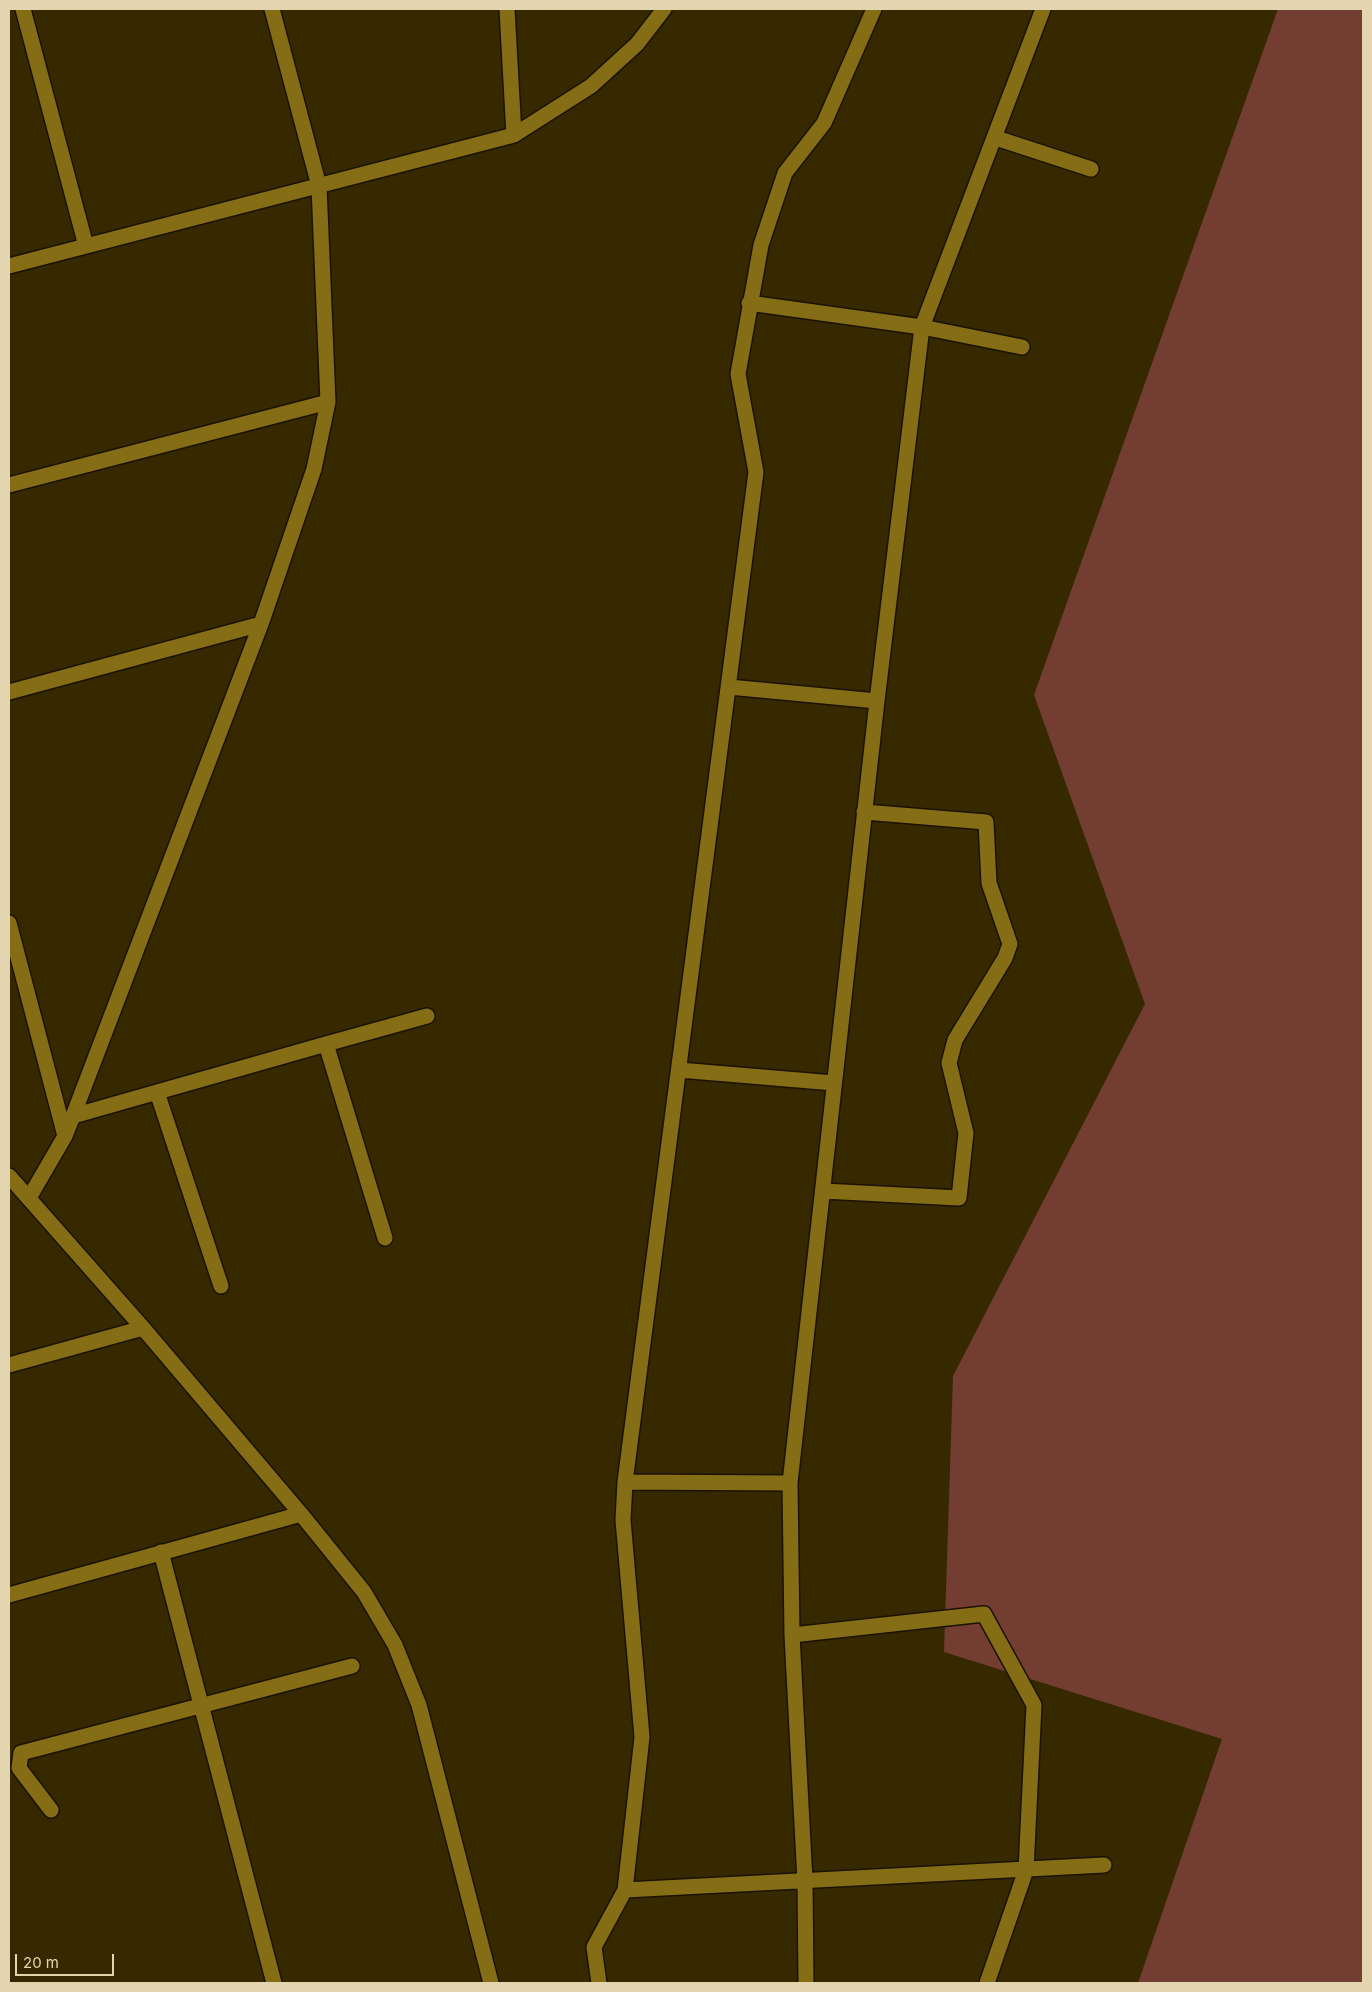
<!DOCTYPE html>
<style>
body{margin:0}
#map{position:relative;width:1372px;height:1992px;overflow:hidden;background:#362900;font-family:Inter,sans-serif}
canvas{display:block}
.frame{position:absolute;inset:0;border:10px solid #e2d5b0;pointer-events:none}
.scale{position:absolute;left:15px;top:1954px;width:99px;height:22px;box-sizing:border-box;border:2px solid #e2d5b0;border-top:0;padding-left:6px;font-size:15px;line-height:18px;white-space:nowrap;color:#e2d5b0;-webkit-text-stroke:4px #362900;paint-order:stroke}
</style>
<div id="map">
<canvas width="1372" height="1992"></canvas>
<div class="frame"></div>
<div class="scale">20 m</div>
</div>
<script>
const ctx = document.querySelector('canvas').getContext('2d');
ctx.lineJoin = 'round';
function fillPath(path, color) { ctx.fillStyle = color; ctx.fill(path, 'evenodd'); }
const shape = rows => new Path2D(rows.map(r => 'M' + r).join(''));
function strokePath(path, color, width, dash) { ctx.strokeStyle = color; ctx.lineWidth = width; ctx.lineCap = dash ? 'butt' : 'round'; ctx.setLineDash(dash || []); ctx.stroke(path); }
fillPath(shape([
 [1278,9,1363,9,1363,1983,1138,1983,1222,1739,944,1652,953,1376,1145,1004,1034,695]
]), '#743d32');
const street = shape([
 [23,9,86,246],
 [507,9,514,135],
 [996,138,1091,169],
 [9,266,514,135,591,86,637,44,664,9],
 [749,303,922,327,1022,347],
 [9,485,328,402],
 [729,687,877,701],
 [9,692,261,624],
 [9,923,65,1136],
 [326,1044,427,1016],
 [679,1070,834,1083],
 [157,1092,221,1286],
 [73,1116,326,1044,385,1238],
 [823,1191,959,1198,966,1133,949,1063,955,1040,1005,958,1010,944,989,883,986,822,864,812],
 [29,1198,65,1136,73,1116,261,624,314,469,328,402,319,186,272,9],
 [9,1365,143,1328],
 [625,1482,790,1483],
 [161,1552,274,1983],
 [9,1595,301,1514],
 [792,1635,984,1614,1034,1705,1026,1870,987,1983],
 [51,1810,19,1768,21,1753,352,1666],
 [625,1890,642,1737,623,1520,625,1482,756,472,738,374,761,245,785,173,824,123,874,9],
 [599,1983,594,1947,625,1890,1104,1865],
 [806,1983,805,1881,792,1635,790,1483,877,701,922,327,1043,9]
]);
const secondary = shape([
 [9,1176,143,1328,301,1514,364,1592,395,1645,419,1705,491,1983]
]);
strokePath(street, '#1a1200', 18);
strokePath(secondary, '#1a1200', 18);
strokePath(street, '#856d16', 15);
strokePath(secondary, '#856d16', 15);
</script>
